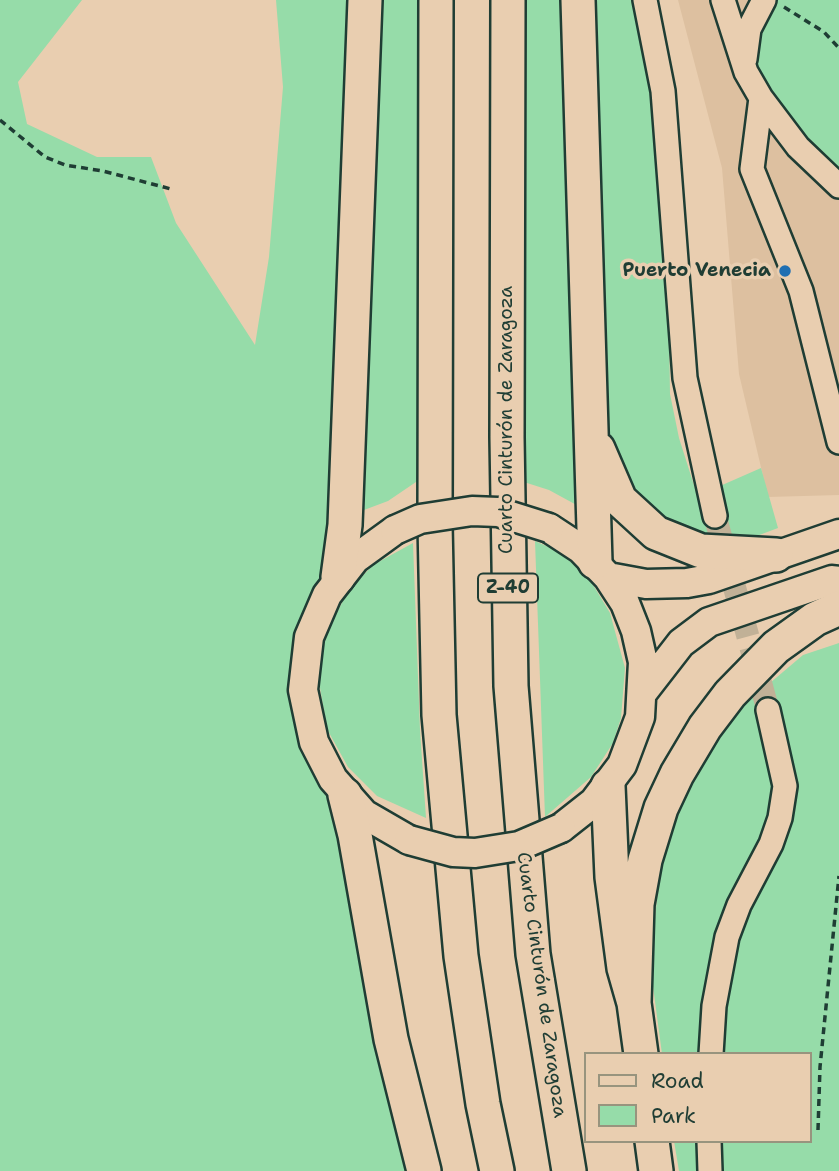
<!DOCTYPE html>
<meta charset="utf-8">
<style>
body{margin:0}
#map{position:relative;width:839px;height:1171px;overflow:hidden;background:#e9ceb0;font-family:"Shantell Sans",sans-serif}
canvas{display:block}
.legend{position:absolute;left:584px;top:1052px;width:228px;height:91px;box-sizing:border-box;background:#e9ceb0;border:2px solid #98947e;margin:0;padding:9px 12px;list-style:none;font-size:21px;color:#1f3d34}
.legend li{display:flex;align-items:center;gap:14px;height:35px}
.legend b{width:35px;border:2px solid #98947e}
</style>
<div id="map">
<canvas width="839" height="1171"></canvas>
<ul class="legend">
<li><b style="height:9px;background:#e9ceb0"></b>Road</li>
<li><b style="height:19px;background:#96dca9"></b>Park</li>
</ul>
</div>
<script>
const ctx = document.querySelector('canvas').getContext('2d');
ctx.lineJoin = 'round';
function fillPath(path, color) { ctx.fillStyle = color; ctx.fill(path, 'evenodd'); }
const shape = rows => new Path2D(rows.map(r => 'M' + r).join(''));
function strokePath(path, color, width, dash) { ctx.strokeStyle = color; ctx.lineWidth = width; ctx.lineCap = dash ? 'butt' : 'round'; ctx.setLineDash(dash || []); ctx.stroke(path); }
function drawText(font, color, halo, rows, align = 'center') {
  ctx.font = font + ' "Shantell Sans",sans-serif'; ctx.lineWidth = 7; ctx.setLineDash([]); ctx.textBaseline = 'middle'; ctx.strokeStyle = halo; ctx.fillStyle = color; for (const [text, x, y, turn = 0] of rows) {
    ctx.save(); ctx.translate(x, y); ctx.rotate((+turn || 0) * Math.PI / 180); ctx.textAlign = isNaN(turn) ? turn : align; if (halo) ctx.strokeText(text, 0, 0); ctx.fillText(text, 0, 0); ctx.restore();
  }
}
fillPath(shape([
 [678,0,839,0,839,495,768,497,739,374,722,168]
]), '#ddc0a0');
fillPath(shape([
 [0,0,82,0,18,82,27,124,97,157,151,157,176,223,255,345,269,257,283,87,276,0,436,0,435,476,416,482,388,501,364,510,345,525,309,637,325,767,424,1171,0,1171],
 [508,0,645,0,666,125,670,394,679,438,706,523,729,518,720,486,761,468,778,528,746,540,713,540,667,522,646,506,593,514,549,490,527,483,507,482],
 [771,0,839,0,839,176,789,124,758,74,752,47],
 [535,541,560,552,589,578,610,613,625,668,621,718,613,743,591,777,545,817],
 [413,543,420,730,426,818,377,796,348,767,327,729,319,682,321,656,328,630,348,591,373,565],
 [839,643,839,1171,679,1171,674,1141,809,1141,809,1054,662,1054,650,964,662,852,694,772,737,711,803,655]
]), '#96dca9');
strokePath(shape([
 [715,516,768,710]
]), '#c1b197', 23, [23, 11]);
const minor = shape([
 [645,0,663,91,685,378,715,516],
 [723,0,746,72,761,98,798,147,839,186],
 [745,59,749,29,764,0],
 [761,98,752,169,801,291,839,442],
 [711,1054,714,1006,727,937,739,905,771,844,780,818,785,786,768,710],
 [709,1141,710,1171]
]);
const major = shape([
 [549,528,581,549,608,577,625,603,636,631,643,662,640,717,622,765,594,802,561,828],
 [395,530,355,559,327,595,309,637,303,690,314,742,333,779,364,814,409,840],
 [608,577,646,584,687,583,709,579,839,534],
 [643,692,681,643,709,622,832,580,839,581]
]);
const highway = shape([
 [436,0,435,524,439,715,461,956,483,1104,497,1171],
 [508,0,507,437,511,686,533,954,569,1171],
 [578,0,595,562],
 [598,449,620,500,656,533,701,551,776,555],
 [338,577,345,525,365,0],
 [608,786,612,877,624,968,634,1003,641,1054],
 [345,795,355,835,391,1039,424,1171],
 [634,1003,637,904,645,860,661,808,677,774,705,727,730,694,776,647,815,619,839,608],
 [652,1141,656,1171]
]);
strokePath(minor, '#1f3d34', 28);
strokePath(major, '#1f3d34', 33);
strokePath(highway, '#1f3d34', 38);
strokePath(shape([
 [784,7,824,32,839,48],
 [0,120,45,157,65,165,103,171,171,189],
 [818,1130,820,1067,839,876]
]), '#1f3d34', 3.5, [7, 5]);
strokePath(minor, '#e9ceb0', 23);
strokePath(major, '#e9ceb0', 28);
strokePath(highway, '#e9ceb0', 33);
const majorBridge = shape([
 [395,530,420,519,472,511,498,512,549,528],
 [409,840,453,852,475,853,519,846,561,828]
]);
strokePath(majorBridge, '#1f3d34', 33, []);
strokePath(majorBridge, '#e9ceb0', 28);
for (const [x, y, r, color] of [
 [785,271,7,"#1f6fb2"]
]) { const dot = new Path2D(); dot.arc(x, y, r, 0, 2 * Math.PI); ctx.fillStyle = color; ctx.fill(dot); strokePath(dot, '#e9ceb0', 2.5); }
for (const [x, y, w] of [
 [508,588,60]
]) { const box = new Path2D(); box.roundRect(x - w / 2, y - 14.5, w, 29, 5); ctx.fillStyle = '#e9ceb0'; ctx.fill(box); strokePath(box, '#1f3d34', 2); }
drawText('bold 18px', '#1f3d34', null, [
 ["Z-40",508,588]
]);
drawText('bold 19px', '#1f3d34', '#e9ceb0', [
 ["Puerto Venecia",771,271]
], 'right');
drawText('19px', '#1f3d34', '#e9ceb0', [
 ["Cuarto Cinturón de Zaragoza",507,420,-90],
 ["Cuarto Cinturón de Zaragoza",541,985,82]
]);
</script>
